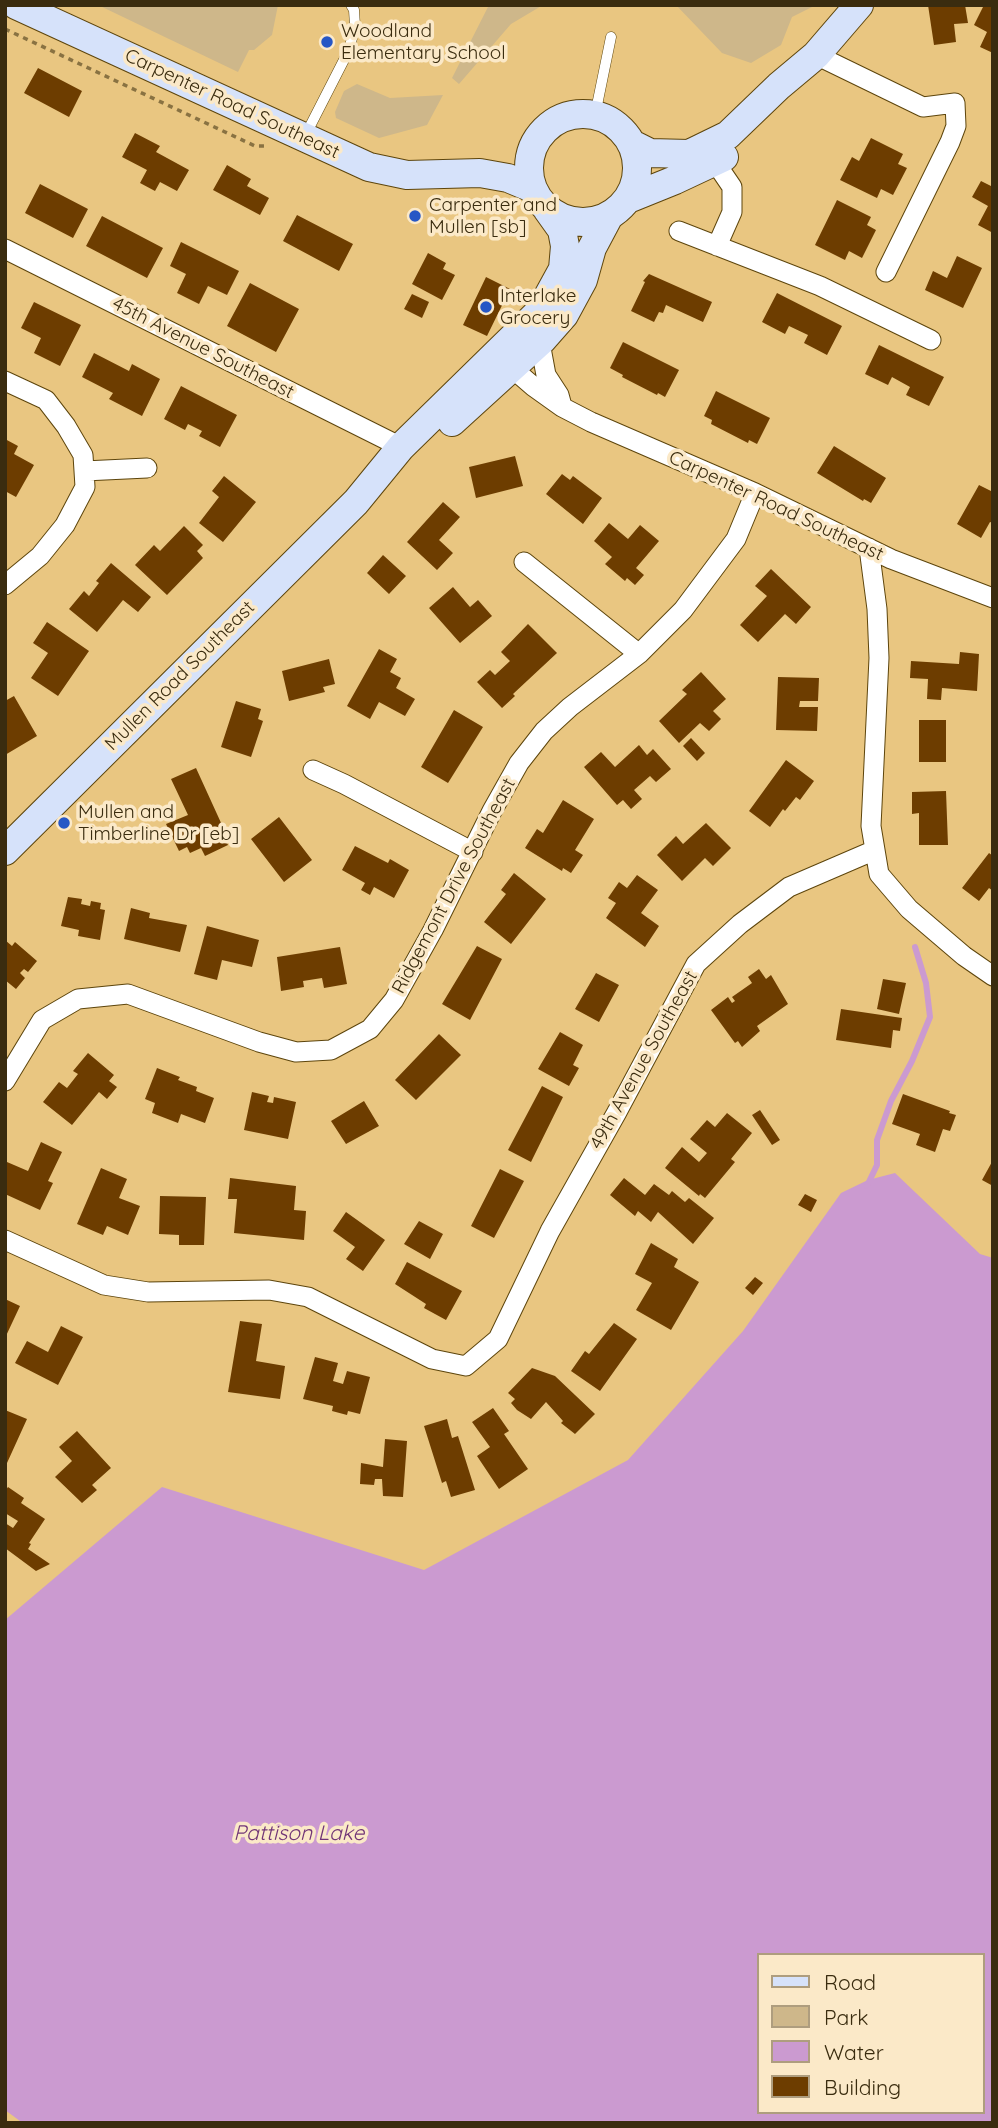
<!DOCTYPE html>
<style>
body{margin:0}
#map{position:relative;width:998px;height:2128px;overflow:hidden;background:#e9c681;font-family:Quicksand,sans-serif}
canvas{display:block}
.frame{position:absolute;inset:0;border:7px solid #3a2c0f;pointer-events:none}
.legend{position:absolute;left:757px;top:1953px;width:228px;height:161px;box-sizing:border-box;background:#fbe9c8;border:2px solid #ae9d7e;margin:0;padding:9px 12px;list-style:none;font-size:21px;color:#3a2c0f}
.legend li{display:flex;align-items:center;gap:14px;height:35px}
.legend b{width:35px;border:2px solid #ae9d7e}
</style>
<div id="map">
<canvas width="998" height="2128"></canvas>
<div class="frame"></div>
<ul class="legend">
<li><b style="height:9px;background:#d6e2fa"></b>Road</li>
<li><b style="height:19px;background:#ceb78a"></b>Park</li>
<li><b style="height:19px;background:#cb9ad0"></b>Water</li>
<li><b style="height:19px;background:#6d3d00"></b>Building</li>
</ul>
</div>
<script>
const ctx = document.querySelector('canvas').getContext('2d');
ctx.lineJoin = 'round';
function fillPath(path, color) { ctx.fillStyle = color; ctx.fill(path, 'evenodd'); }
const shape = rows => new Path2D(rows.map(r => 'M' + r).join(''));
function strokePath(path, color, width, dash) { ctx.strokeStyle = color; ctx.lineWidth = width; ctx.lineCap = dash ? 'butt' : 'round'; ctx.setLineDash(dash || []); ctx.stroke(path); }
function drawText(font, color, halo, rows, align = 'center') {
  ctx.font = font + ' Quicksand,sans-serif'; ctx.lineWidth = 7; ctx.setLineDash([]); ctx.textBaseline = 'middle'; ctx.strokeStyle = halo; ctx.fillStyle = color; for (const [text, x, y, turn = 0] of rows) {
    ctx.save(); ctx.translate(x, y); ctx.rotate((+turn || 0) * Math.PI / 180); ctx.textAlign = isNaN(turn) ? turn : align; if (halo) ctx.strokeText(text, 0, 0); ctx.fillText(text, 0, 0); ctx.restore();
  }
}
fillPath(shape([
 [98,5,278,5,272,35,254,50,249,50,238,72],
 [489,5,543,5,511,24,459,84,452,78],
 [676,5,816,5,792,17,781,45,751,63,722,53],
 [357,84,390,98,443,95,427,125,379,138,336,118,335,112,344,91]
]), '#ceb78a');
fillPath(shape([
 [895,1173,980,1254,993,1258,993,2123,42,2123,20,2121,5,2110,5,1620,162,1487,424,1570,628,1460,743,1331,841,1193,868,1180],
 [758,1955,982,1955,982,2112,758,2112]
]), '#cb9ad0');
strokePath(shape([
 [867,1186,877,1165,877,1140,891,1101,912,1061,930,1017,926,983,915,947]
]), '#cb9ad0', 6);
fillPath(shape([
 [928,5,965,5,968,23,954,24,956,42,934,45],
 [984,5,993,5,993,53,980,47,987,32,974,25],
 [38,68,82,91,69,117,24,93],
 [135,133,160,146,156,152,189,170,177,191,160,182,155,191,140,183,147,170,122,157],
 [871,138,903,154,898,164,907,168,893,195,881,189,877,198,840,180,852,157,859,161],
 [227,165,251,179,247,186,269,198,260,215,213,190],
 [981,181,993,187,993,233,978,225,988,206,972,197],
 [40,184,88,209,73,238,25,213],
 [837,200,871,217,867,225,876,230,862,258,849,251,845,260,815,245],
 [297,215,353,244,339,271,283,241],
 [102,216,163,248,147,278,86,246],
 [181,242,239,271,227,295,208,286,199,304,177,293,186,274,170,266],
 [428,253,446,263,443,269,455,275,442,300,412,284],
 [957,256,982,268,963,308,925,290,933,271,947,278],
 [649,274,712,302,703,322,666,305,663,313,659,312,654,322,631,311,645,282,643,281],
 [486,277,510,289,487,336,463,325],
 [250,283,299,309,276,352,227,326],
 [777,293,842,326,827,355,804,343,808,335,789,326,785,334,762,322],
 [412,294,429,302,422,318,404,309],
 [34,302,81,325,60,366,34,353,41,338,21,328],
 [623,342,679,370,665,397,658,393,657,395,622,377,623,375,610,368],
 [879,345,944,377,929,406,906,395,910,387,892,377,888,385,865,374],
 [94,353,129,371,132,364,160,379,142,416,109,399,113,393,82,377],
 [181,386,237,415,220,447,199,436,202,431,188,424,185,430,164,419],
 [716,391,770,418,757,444,749,440,748,443,711,424,712,420,704,416],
 [5,439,18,446,14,454,34,465,16,497,5,491],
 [834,446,886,478,871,503,864,499,863,501,817,473],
 [515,456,523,486,476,498,469,467],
 [562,474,570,480,573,476,602,498,583,524,546,494],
 [224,476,256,502,223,542,199,523,219,497,212,491],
 [979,485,993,492,993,523,990,522,981,538,957,524],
 [443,502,460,517,439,540,453,553,437,570,407,542],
 [609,523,628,539,640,525,659,541,636,568,644,575,635,585,627,578,625,581,605,564,612,557,594,541],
 [184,526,203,545,197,551,203,558,167,595,135,565,154,545,160,551],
 [383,555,406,576,389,594,367,573],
 [111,563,151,597,138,612,123,600,97,632,69,609,84,591,89,596,99,583,96,581],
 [771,569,811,607,796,624,785,614,758,642,740,625,767,596,755,586],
 [453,587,470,607,478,600,492,616,460,643,429,608],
 [47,622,89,651,58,696,31,678,48,653,33,643],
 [528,624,557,653,513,694,515,696,502,708,477,682,490,670,495,675,510,661,501,652],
 [379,649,397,659,390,672,401,678,396,688,415,699,405,716,379,702,370,719,347,706],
 [960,652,979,654,977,691,942,688,941,700,927,699,928,679,910,678,911,661,959,664],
 [329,659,335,684,323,687,325,692,289,701,282,671],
 [701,672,726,699,713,711,721,719,709,731,700,723,679,743,659,721,687,694,682,690],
 [778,677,819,678,818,701,800,701,799,707,818,707,817,731,776,730],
 [14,696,37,736,5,755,5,701],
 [236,701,261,709,258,719,263,721,251,757,221,747],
 [454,710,483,727,448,783,421,767],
 [919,720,946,720,946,762,919,762],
 [691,738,705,753,697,761,683,746],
 [639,745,647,755,653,749,671,769,656,782,650,776,634,790,642,799,631,809,623,800,617,805,584,767,601,752,615,767],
 [786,760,814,781,800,800,796,797,785,811,783,809,770,827,749,811],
 [196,768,222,825,219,826,228,845,205,856,201,848,190,853,187,847,179,851,166,824,188,815,171,779],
 [946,791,948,845,919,845,919,813,912,814,912,792],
 [563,800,594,819,575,850,583,855,571,873,563,868,562,871,525,848,537,829,543,833],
 [279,817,312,860,284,882,251,839],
 [706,823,731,848,713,866,705,858,682,881,657,855,676,836,683,844],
 [355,846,388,863,390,859,409,870,394,898,374,887,370,895,361,890,365,883,342,870],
 [989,853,993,856,993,891,989,888,979,901,962,888],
 [514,873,546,899,511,944,484,922,506,894,501,890],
 [637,875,658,890,641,913,659,926,645,947,606,918,616,903,608,898,619,882,627,888],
 [68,897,82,899,81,904,90,906,91,901,101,903,100,909,105,910,100,940,78,936,79,930,61,926],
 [131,908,150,913,149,918,187,925,180,952,124,939],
 [207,926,259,940,252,967,222,960,217,980,194,974],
 [5,940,12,946,15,942,37,961,28,972,24,969,20,973,25,978,16,989,5,980],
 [477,946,502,959,470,1020,442,1004],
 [340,947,347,984,324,988,322,978,303,981,304,987,281,991,277,957],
 [759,969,766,979,771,975,788,1004,757,1026,760,1031,742,1047,738,1041,735,1043,711,1010,728,997,732,1003,735,1001,732,997,752,983,748,977],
 [596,973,619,985,599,1022,575,1009],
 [883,979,906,983,899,1014,877,1009],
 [841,1009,902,1018,900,1031,893,1030,891,1048,836,1040],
 [560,1032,583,1045,573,1065,579,1068,569,1086,538,1069],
 [439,1034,461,1055,416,1100,395,1080],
 [88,1053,114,1075,109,1081,117,1087,107,1099,99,1092,72,1125,43,1102,59,1082,67,1088,78,1074,73,1071],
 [157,1068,180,1077,178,1080,197,1087,196,1091,214,1098,205,1123,181,1114,178,1123,152,1113,155,1103,145,1099],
 [542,1086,563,1097,531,1162,508,1150],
 [252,1092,269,1096,267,1102,273,1103,274,1097,296,1102,288,1139,244,1130],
 [903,1094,950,1111,949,1113,956,1115,950,1131,943,1129,935,1152,916,1145,920,1134,892,1124],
 [364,1101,379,1126,346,1144,331,1121],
 [760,1110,780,1140,772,1145,752,1115],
 [727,1113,752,1133,731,1159,735,1162,705,1198,700,1194,699,1196,665,1168,682,1147,699,1162,707,1153,690,1139,707,1120,715,1127],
 [41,1142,62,1152,48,1181,53,1183,40,1210,5,1194,5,1165,7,1162,28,1171],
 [993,1160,993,1186,982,1180],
 [101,1168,127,1179,119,1198,140,1206,128,1235,107,1226,103,1235,77,1224],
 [500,1169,524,1181,494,1238,471,1226],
 [230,1178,296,1186,294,1210,306,1211,304,1240,234,1233,237,1199,228,1199],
 [624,1178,645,1195,654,1184,669,1195,672,1191,685,1202,689,1198,714,1218,693,1244,658,1212,651,1222,638,1211,635,1216,610,1195],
 [805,1194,817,1200,811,1212,798,1205],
 [160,1196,206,1197,204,1245,179,1245,179,1235,159,1234],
 [346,1212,385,1240,363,1271,346,1259,355,1247,333,1231],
 [419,1221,443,1234,430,1259,404,1244],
 [651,1243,678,1259,674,1267,699,1282,671,1330,636,1310,652,1283,635,1274],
 [407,1262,462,1291,446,1320,424,1308,426,1304,395,1284],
 [755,1277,763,1283,753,1295,745,1288],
 [5,1299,20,1306,5,1338],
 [240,1321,262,1324,256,1361,285,1366,280,1399,228,1392],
 [614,1323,637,1339,600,1391,571,1371,585,1351,589,1354],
 [61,1326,83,1337,58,1385,15,1363,27,1341,48,1352],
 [315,1357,338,1363,333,1381,343,1384,347,1371,370,1377,360,1414,348,1411,347,1415,332,1411,333,1406,303,1399],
 [532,1368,555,1376,595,1414,575,1434,561,1423,563,1421,546,1402,531,1419,517,1410,511,1403,515,1399,508,1393],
 [493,1408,509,1431,504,1434,528,1469,499,1489,477,1456,490,1447,472,1422],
 [5,1410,27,1419,7,1463,5,1462],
 [447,1419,452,1438,458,1436,475,1490,451,1497,446,1481,442,1483,424,1426],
 [77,1431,111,1468,92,1485,97,1490,82,1503,55,1477,72,1461,59,1447],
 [385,1439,407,1441,403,1497,383,1496,382,1479,375,1479,374,1485,360,1484,361,1463,383,1467],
 [8,1487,24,1498,21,1503,45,1519,29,1543,31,1544,28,1549,50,1564,36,1571,5,1548,5,1523,13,1528,18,1521,5,1513,5,1491]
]), '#6d3d00');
const lane = shape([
 [595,115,611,37],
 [305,136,349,50,355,26,354,10,351,5]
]);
const street = shape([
 [816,55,923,107,955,103,956,126,950,142,886,272],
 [715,162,732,187,732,212,717,246],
 [679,231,820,286,931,340],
 [5,249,401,447],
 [542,340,541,348,546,375,559,395,562,406],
 [513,358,512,368,534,387,562,407,591,422,755,493,891,559,993,598],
 [5,381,46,400,66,426,83,455,85,487,65,525,40,556,5,585],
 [84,471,147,468],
 [524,562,639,654],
 [313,770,344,784,473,852],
 [875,850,879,874,909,909,964,956,993,976],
 [5,1081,42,1020,78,999,128,994,259,1042,296,1052,331,1050,370,1029,394,1000,433,930,492,811,519,763,544,731,570,707,639,654,683,610,736,539,755,493],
 [5,1240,104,1285,148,1292,269,1290,308,1297,432,1359,466,1366,498,1339,550,1231,617,1112,696,964,740,924,789,887,875,850,871,826,879,658,877,609,869,548]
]);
const secondary = shape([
 [16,5,369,167,407,175,480,173,508,178,532,188],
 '529 168a54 54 0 1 1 108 0a54 54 0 1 1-108 0Z',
 [632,144,650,153,689,154,728,135,779,86,816,55,859,5],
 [628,199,675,180,724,157],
 [452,422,542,340,564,315,583,280,592,248,609,216],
 [5,851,356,502,401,447,540,311,563,269,565,246,562,230,547,209]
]);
strokePath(lane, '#5d450c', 11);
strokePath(street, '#5d450c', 21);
strokePath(secondary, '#5d450c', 30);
strokePath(shape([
 [5,29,255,146,267,146]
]), '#897242', 3.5, [5, 5]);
strokePath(lane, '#fff', 10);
strokePath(street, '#fff', 19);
strokePath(secondary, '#d6e2fa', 28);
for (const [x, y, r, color] of [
 [327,42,7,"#2657c5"],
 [415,216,7,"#2657c5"],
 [486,307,7,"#2657c5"],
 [64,823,7,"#2657c5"]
]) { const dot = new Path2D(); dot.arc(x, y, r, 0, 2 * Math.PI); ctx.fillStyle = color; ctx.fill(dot); strokePath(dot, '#fbe9c8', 2.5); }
drawText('19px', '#3a2c0f', '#fbe9c8', [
 ["Woodland",341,31],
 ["Elementary School",341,53],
 ["Carpenter and",429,205],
 ["Mullen [sb]",429,227],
 ["Interlake",500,296],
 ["Grocery",500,318],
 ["Mullen and",78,812],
 ["Timberline Dr [eb]",78,834]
], 'left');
drawText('19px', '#3a2c0f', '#fbe9c8', [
 ["Carpenter Road Southeast",232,104,25],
 ["45th Avenue Southeast",203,348,27],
 ["Carpenter Road Southeast",776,506,25],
 ["Mullen Road Southeast",180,676,-45],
 ["Ridgemont Drive Southeast",454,886,-62],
 ["49th Avenue Southeast",644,1060,-61]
]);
drawText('italic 21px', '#713577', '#fbe9c8', [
 ["Pattison Lake",299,1834]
]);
</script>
